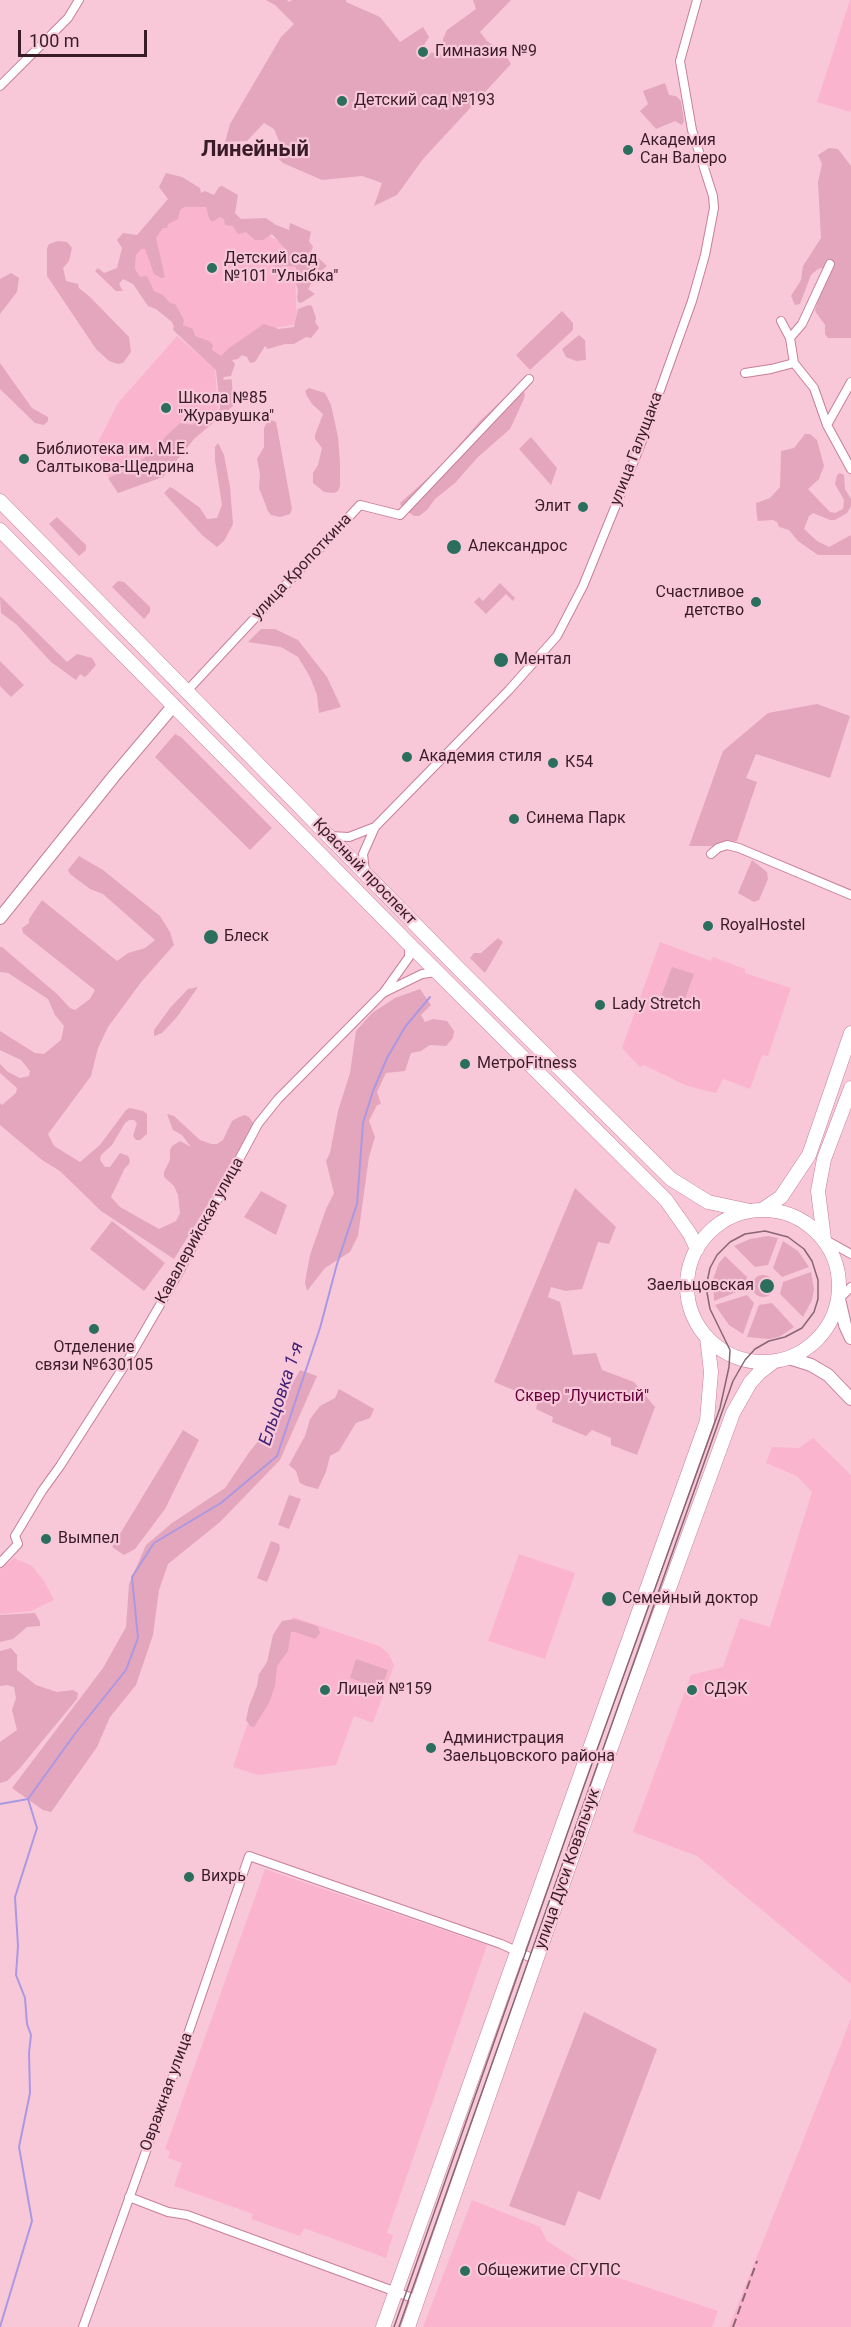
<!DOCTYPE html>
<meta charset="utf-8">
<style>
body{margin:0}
#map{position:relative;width:851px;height:2327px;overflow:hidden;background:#f8c8d9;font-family:Roboto,sans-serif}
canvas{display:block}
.scale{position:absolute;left:18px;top:30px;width:129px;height:27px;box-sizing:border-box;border:3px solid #391c28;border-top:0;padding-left:8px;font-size:18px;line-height:21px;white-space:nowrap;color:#391c28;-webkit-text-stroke:4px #f8c8d9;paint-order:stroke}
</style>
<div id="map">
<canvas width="851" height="2327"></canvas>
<div class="scale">100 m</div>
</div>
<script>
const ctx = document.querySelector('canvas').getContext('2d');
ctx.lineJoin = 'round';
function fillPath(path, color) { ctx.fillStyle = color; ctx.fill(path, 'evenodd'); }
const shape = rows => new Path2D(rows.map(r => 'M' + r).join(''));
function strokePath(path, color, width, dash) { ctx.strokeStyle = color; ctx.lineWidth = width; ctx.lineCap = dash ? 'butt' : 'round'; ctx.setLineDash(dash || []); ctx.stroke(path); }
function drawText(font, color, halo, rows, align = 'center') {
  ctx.font = font + ' Roboto,sans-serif'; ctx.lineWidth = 4.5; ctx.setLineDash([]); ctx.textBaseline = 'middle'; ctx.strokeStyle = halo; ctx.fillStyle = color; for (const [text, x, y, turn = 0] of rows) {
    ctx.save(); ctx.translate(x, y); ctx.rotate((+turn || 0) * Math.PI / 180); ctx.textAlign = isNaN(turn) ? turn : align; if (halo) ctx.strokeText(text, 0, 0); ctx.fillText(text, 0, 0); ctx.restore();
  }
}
fillPath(shape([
 [850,0,851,0,851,112,817,102],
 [199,200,294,249,297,324,275,328,218,360,131,281,125,256,177,202],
 [177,336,215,368,218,412,163,470,117,484,97,466,101,459,96,446,118,403],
 [660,942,711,961,713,957,745,969,745,973,791,988,768,1056,762,1055,750,1089,723,1079,716,1093,687,1086,644,1065,640,1067,622,1048],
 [813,1438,851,1475,851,1984,697,1856,633,1832,691,1675,723,1667,740,1618,770,1627,812,1492,797,1476,766,1463,772,1447,799,1448],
 [519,1554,575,1573,545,1659,488,1641],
 [14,1558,32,1566,44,1581,54,1600,31,1611,0,1614,0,1569],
 [293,1617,379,1646,389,1654,394,1665,373,1723,354,1716,336,1765,258,1775,233,1767,247,1725,251,1724],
 [265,1869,487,1945,387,2233,393,2235,386,2258,304,2228,300,2236,251,2219,253,2214,174,2186,182,2163,168,2158,170,2151,165,2149],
 [851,2018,851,2327,729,2327,841,2045],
 [472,2200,540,2227,547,2241,589,2268,718,2311,712,2327,423,2327]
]), '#fab4ce');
fillPath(shape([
 [266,0,287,0,289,2,292,0,346,0,346,2,380,17,400,42,423,27,429,37,418,55,423,60,432,52,436,55,443,54,443,39,447,30,476,9,473,0,511,0,480,32,487,41,505,54,511,64,423,159,397,195,374,206,382,183,362,176,322,180,283,163,275,155,279,141,274,129,264,123,247,141,225,142,230,124,281,37,294,24,275,5],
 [665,83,669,95,676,96,681,101,684,121,682,125,675,121,656,129,640,111,648,104,643,91],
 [829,148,838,149,851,166,851,338,828,338,825,334,825,325,815,311,827,267,818,269,811,275,800,304,795,305,791,296,801,280,803,266,821,238,818,182,822,164,818,155],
 [166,173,182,177,200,188,201,193,205,191,214,195,219,187,222,186,238,195,235,213,241,219,266,218,276,225,289,230,290,223,311,232,309,241,313,247,311,251,327,266,316,275,308,289,315,294,301,303,298,302,297,298,298,290,294,279,296,268,293,266,281,266,278,276,274,275,275,264,279,258,286,258,288,252,272,234,263,240,255,240,246,232,238,234,233,226,225,225,224,219,220,217,212,222,209,218,206,207,184,207,180,210,178,219,168,224,167,228,163,228,156,238,165,277,161,278,154,274,145,249,141,249,136,255,135,263,135,269,140,277,147,276,154,291,163,295,170,303,175,304,184,320,183,325,193,329,195,336,209,341,213,345,212,350,221,356,229,348,264,324,279,329,294,327,298,309,309,305,312,306,316,318,315,322,319,328,311,338,306,337,294,344,285,344,268,349,265,346,255,362,250,363,247,357,242,355,238,359,232,360,235,364,231,376,224,377,223,380,231,379,232,381,233,406,194,439,163,477,118,493,108,478,129,469,158,448,165,437,180,423,193,425,195,423,202,424,219,411,220,407,216,370,173,330,174,327,172,322,156,309,148,306,133,284,123,279,119,284,123,291,116,291,95,271,98,268,104,273,117,268,122,248,117,240,123,233,137,235,168,199,159,187],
 [58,241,67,242,72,248,69,261,63,268,66,281,78,284,79,288,90,297,129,337,131,352,123,363,118,364,109,361,96,349,47,276,47,248,49,244],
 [11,273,19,278,17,292,0,314,0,279],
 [562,311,573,323,573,330,530,370,516,355],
 [579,335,585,340,586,360,576,361,566,357,562,349],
 [0,363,32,408,48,417,48,421,44,425,35,423,0,389],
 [309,388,325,393,331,405,338,437,340,462,340,486,338,491,334,493,324,492,313,483,313,473,318,465,322,448,315,439,315,435,323,414,312,404,307,396,305,391],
 [523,391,525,394,524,399,510,429,478,457,455,483,435,499,427,510,419,516,414,516,402,508,400,503,437,470,480,421,503,399,514,392],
 [269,419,276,422,277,427,292,509,290,514,280,517,271,515,268,511,259,488,260,474,257,459,264,447,264,428],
 [805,434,810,434,817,440,824,466,819,479,808,489,830,512,835,513,843,509,844,500,835,484,837,475,840,473,844,475,845,489,851,499,851,506,847,513,835,520,830,520,813,513,809,516,804,529,817,541,829,547,851,535,851,555,818,555,798,541,789,530,779,527,777,522,773,520,758,521,757,517,756,503,770,498,780,487,781,451,794,448],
 [531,437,557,468,551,485,519,449],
 [218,443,224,455,230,487,233,524,224,541,217,547,202,535,164,493,170,487,174,489,200,508,207,519,217,518,222,505,215,460,215,447],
 [57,517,86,545,86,550,79,556,49,524],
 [118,581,124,582,150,607,150,612,144,619,112,587],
 [500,583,515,598,513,601,506,594,486,614,474,602,479,597,483,601],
 [0,596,67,662,77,654,92,658,96,665,90,672,85,677,80,674,76,680,51,662,16,624,1,613],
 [261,629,275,629,298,640,327,677,341,707,319,713,317,695,310,677,298,657,281,647,248,642],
 [0,661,24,685,11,697,0,686],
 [817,704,850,716,830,778,756,754,746,778,757,782,737,841,714,846,689,846,723,751,768,713],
 [175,734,181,737,272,828,250,850,155,757],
 [79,856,103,870,160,916,170,932,174,945,142,981,108,1027,98,1048,91,1076,48,1134,54,1146,80,1162,100,1145,126,1110,130,1108,143,1111,147,1114,147,1134,140,1140,136,1140,133,1136,137,1123,134,1120,129,1120,125,1123,112,1145,101,1155,100,1160,105,1167,110,1167,120,1153,128,1156,130,1160,129,1164,125,1168,111,1197,120,1207,159,1229,176,1221,180,1213,178,1195,174,1186,164,1177,164,1172,170,1160,170,1150,172,1146,180,1141,191,1147,182,1135,173,1130,167,1114,174,1116,200,1140,211,1144,217,1144,223,1140,232,1121,239,1117,245,1115,249,1117,254,1124,241,1146,231,1167,174,1259,101,1211,60,1171,42,1160,0,1125,0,1103,2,1105,16,1093,17,1088,0,1073,0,1064,8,1072,20,1078,29,1076,30,1071,21,1060,0,1050,0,1031,35,1053,44,1054,61,1040,64,1026,55,1015,48,999,8,973,0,972,0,947,2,947,57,994,70,1008,75,1010,90,999,95,990,23,933,22,928,29,923,29,919,42,900,117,961,128,953,145,948,155,940,103,894,90,889,70,874,68,870],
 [752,860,767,872,768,879,759,900,754,902,738,893],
 [498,938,503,942,485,973,470,958,474,953,481,953],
 [672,967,694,974,681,1010,659,1002],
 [198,987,177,1017,162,1033,154,1036,154,1030,170,1008,188,989],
 [420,989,431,1005,421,1015,425,1022,433,1019,447,1021,454,1031,453,1038,446,1046,430,1045,421,1051,411,1053,405,1071,386,1073,377,1092,381,1104,377,1105,369,1121,375,1137,369,1157,358,1236,350,1252,325,1268,307,1291,305,1282,310,1255,326,1209,334,1193,326,1161,330,1153,338,1111,350,1073,356,1031,372,1013,395,998],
 [575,1188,616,1227,609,1244,598,1242,582,1289,566,1291,551,1287,548,1297,560,1302,573,1355,596,1353,602,1370,634,1382,655,1407,637,1455,611,1445,611,1438,592,1430,586,1436,552,1422,553,1417,536,1409,538,1400,494,1382],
 [261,1191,287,1205,276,1235,244,1217],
 [112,1221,165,1263,144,1291,90,1249],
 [768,1236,778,1238,768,1265,755,1267,734,1246,750,1239],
 [783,1241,798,1251,809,1267,782,1277,773,1268],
 [725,1256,747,1277,744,1289,714,1301,713,1279,719,1263],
 [811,1272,814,1289,812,1300,803,1317,780,1294,783,1282],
 '752 1286a11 11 0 1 1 22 0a11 11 0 1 1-22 0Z',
 [747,1295,754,1303,743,1334,729,1325,715,1305],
 [772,1303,794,1327,779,1337,769,1339,747,1337,759,1305],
 [300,1370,317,1376,280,1460,220,1522,168,1564,159,1590,153,1635,136,1685,110,1717,97,1747,54,1808,51,1812,43,1810,12,1788,103,1668,126,1627,129,1584,146,1545,172,1523,225,1488,248,1454,266,1431],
 [339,1389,374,1409,370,1418,356,1423,339,1451,330,1456,326,1472,318,1489,306,1486,300,1483,296,1471,289,1465,305,1436,310,1419,320,1406,335,1398],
 [183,1430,199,1440,165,1509,135,1549,124,1555,112,1547],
 [289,1495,301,1499,289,1529,278,1525],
 [271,1541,279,1544,280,1549,267,1582,257,1578],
 [35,1613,40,1622,40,1626,27,1627,13,1639,0,1642,0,1615],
 [294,1619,314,1625,318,1627,320,1633,315,1639,295,1632,291,1632,288,1651,277,1666,275,1686,269,1703,254,1727,250,1726,246,1720,249,1706,257,1686,259,1674,267,1662,273,1635,282,1621],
 [11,1648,17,1655,17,1670,36,1685,57,1692,73,1690,78,1693,77,1699,20,1768,7,1781,0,1783,0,1742,17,1730,12,1710,16,1698,14,1687,7,1685,0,1686,0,1651],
 [356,1659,388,1670,381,1689,350,1678],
 [584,2012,657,2049,600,2200,578,2191,565,2226,509,2206]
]), '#e4a6bd');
strokePath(shape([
 [0,1804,28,1799,74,1735,126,1670,138,1638,132,1577,154,1543,221,1503,277,1456,320,1328,337,1264,357,1204,363,1123,373,1091,387,1058,405,1027,430,997],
 [0,2327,32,2221,19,2147,30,2093,29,2053,31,2035,27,2024,25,1998,16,1975,18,1946,15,1897,37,1828,28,1799]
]), '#ab98e2', 2);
const street = shape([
 [0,86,68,18,79,0],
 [830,264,802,324,790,338,794,363,814,388,827,425,851,469],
 [781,321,790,338],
 [745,373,771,369,794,363],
 [827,425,851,382],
 [186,692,360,505,400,515,529,379],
 [329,836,349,837,375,827],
 [711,854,718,848,727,845,739,848,851,895],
 [365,872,363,854,375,827,509,690,557,636,583,586,640,446,692,301,705,255,714,208,713,196,692,130,680,61,697,0],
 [385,992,422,974,436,972],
 [824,1239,851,1254],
 [839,1299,851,1287],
 [0,1563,18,1544,15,1536,42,1491,60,1466,128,1360,179,1272,258,1124,278,1099,384,992,409,957,409,944],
 [129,2197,168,2212,187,2215,418,2300],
 [83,2327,188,2034,249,1856,501,1944,536,1960]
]);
const secondary = shape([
 [0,918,114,776,174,705],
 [839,1299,845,1325,851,1338],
 [789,1358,811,1365,828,1375,851,1399]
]);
const primary = shape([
 [0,501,459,969,671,1179,708,1202,750,1211],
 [0,530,409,944,666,1200,690,1234,697,1249],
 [762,1210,781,1197,809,1155,851,1033],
 '687 1286a76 76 0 1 1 152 0a76 76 0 1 1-152 0Z',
 [824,1239,818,1191,824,1159,851,1088],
 [383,2327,707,1421,711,1372,707,1337],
 [408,2327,597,1786,733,1413,750,1383,759,1373,773,1362]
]);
strokePath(street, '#c97e9b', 10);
strokePath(secondary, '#c97e9b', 14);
strokePath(primary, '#c97e9b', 15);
strokePath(street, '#fff', 8);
strokePath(secondary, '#fff', 12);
strokePath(primary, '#fff', 14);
strokePath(shape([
 [394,2327,585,1783,720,1408,729,1367,730,1350,710,1309,706,1287,710,1268,717,1255,730,1242,745,1234,765,1231,788,1237,804,1249,812,1261,818,1280,818,1299,814,1312,802,1328,785,1337,769,1341,755,1349,745,1360,733,1381,399,2327]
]), '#8a6573', 1.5);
strokePath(shape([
 [733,2327,757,2261]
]), '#8a6573', 2, [9, 4.5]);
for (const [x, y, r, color] of [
 [423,52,6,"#2c6e5e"],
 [342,101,6,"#2c6e5e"],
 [628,150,6,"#2c6e5e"],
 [212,268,6,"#2c6e5e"],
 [166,408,6,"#2c6e5e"],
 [24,459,6,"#2c6e5e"],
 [583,507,6,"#2c6e5e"],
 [454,547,8,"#2c6e5e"],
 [756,602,6,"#2c6e5e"],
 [501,660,8,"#2c6e5e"],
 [407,757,6,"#2c6e5e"],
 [553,763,6,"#2c6e5e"],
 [514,819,6,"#2c6e5e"],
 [708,926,6,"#2c6e5e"],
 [211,937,8,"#2c6e5e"],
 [600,1005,6,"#2c6e5e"],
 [465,1064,6,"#2c6e5e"],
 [767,1286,8,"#2c6e5e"],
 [94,1329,6,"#2c6e5e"],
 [46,1539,6,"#2c6e5e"],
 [609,1599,8,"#2c6e5e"],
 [325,1690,6,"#2c6e5e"],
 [692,1690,6,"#2c6e5e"],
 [431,1748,6,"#2c6e5e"],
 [189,1877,6,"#2c6e5e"],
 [465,2271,6,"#2c6e5e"]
]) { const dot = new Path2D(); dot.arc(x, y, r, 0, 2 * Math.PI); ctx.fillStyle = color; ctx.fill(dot); strokePath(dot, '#f8c8d9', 2); }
drawText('16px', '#391c28', '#f8c8d9', [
 ["Гимназия №9",435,52],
 ["Детский сад №193",354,101],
 ["Академия",640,141],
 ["Сан Валеро",640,159],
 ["Детский сад",224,259],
 ["№101 \"Улыбка\"",224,277],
 ["Школа №85",178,399],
 ["\"Журавушка\"",178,417],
 ["Библиотека им. М.Е.",36,450],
 ["Салтыкова-Щедрина",36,468],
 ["Элит",571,507,"right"],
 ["Александрос",468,547],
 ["Счастливое",744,593,"right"],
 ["детство",744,611,"right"],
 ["Ментал",514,660],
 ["Академия стиля",419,757],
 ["К54",565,763],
 ["Синема Парк",526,819],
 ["RoyalHostel",720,926],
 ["Блеск",224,937],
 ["Lady Stretch",612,1005],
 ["МетроFitness",477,1064],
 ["Заельцовская",754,1286,"right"],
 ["Отделение",94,1348,"center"],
 ["связи №630105",94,1366,"center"],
 ["Вымпел",58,1539],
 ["Семейный доктор",622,1599],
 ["Лицей №159",337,1690],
 ["СДЭК",704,1690],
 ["Администрация",443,1739],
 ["Заельцовского района",443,1757],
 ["Вихрь",201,1877],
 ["Общежитие СГУПС",477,2271]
], 'left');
drawText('16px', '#391c28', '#f8c8d9', [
 ["улица Галущака",637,449,-69],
 ["улица Кропоткина",302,567,-47],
 ["Красный проспект",364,872,46],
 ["Кавалерийская улица",200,1231,-61],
 ["улица Дуси Ковальчук",568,1869,-71],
 ["Овражная улица",167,2092,-70]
]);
drawText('16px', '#650039', '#f8c8d9', [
 ["Сквер \"Лучистый\"",582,1397]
]);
drawText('italic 18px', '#402176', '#f8c8d9', [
 ["Ельцовка 1-я",282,1394,-72]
]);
drawText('bold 22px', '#391c28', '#f8c8d9', [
 ["Линейный",255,150]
]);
</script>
